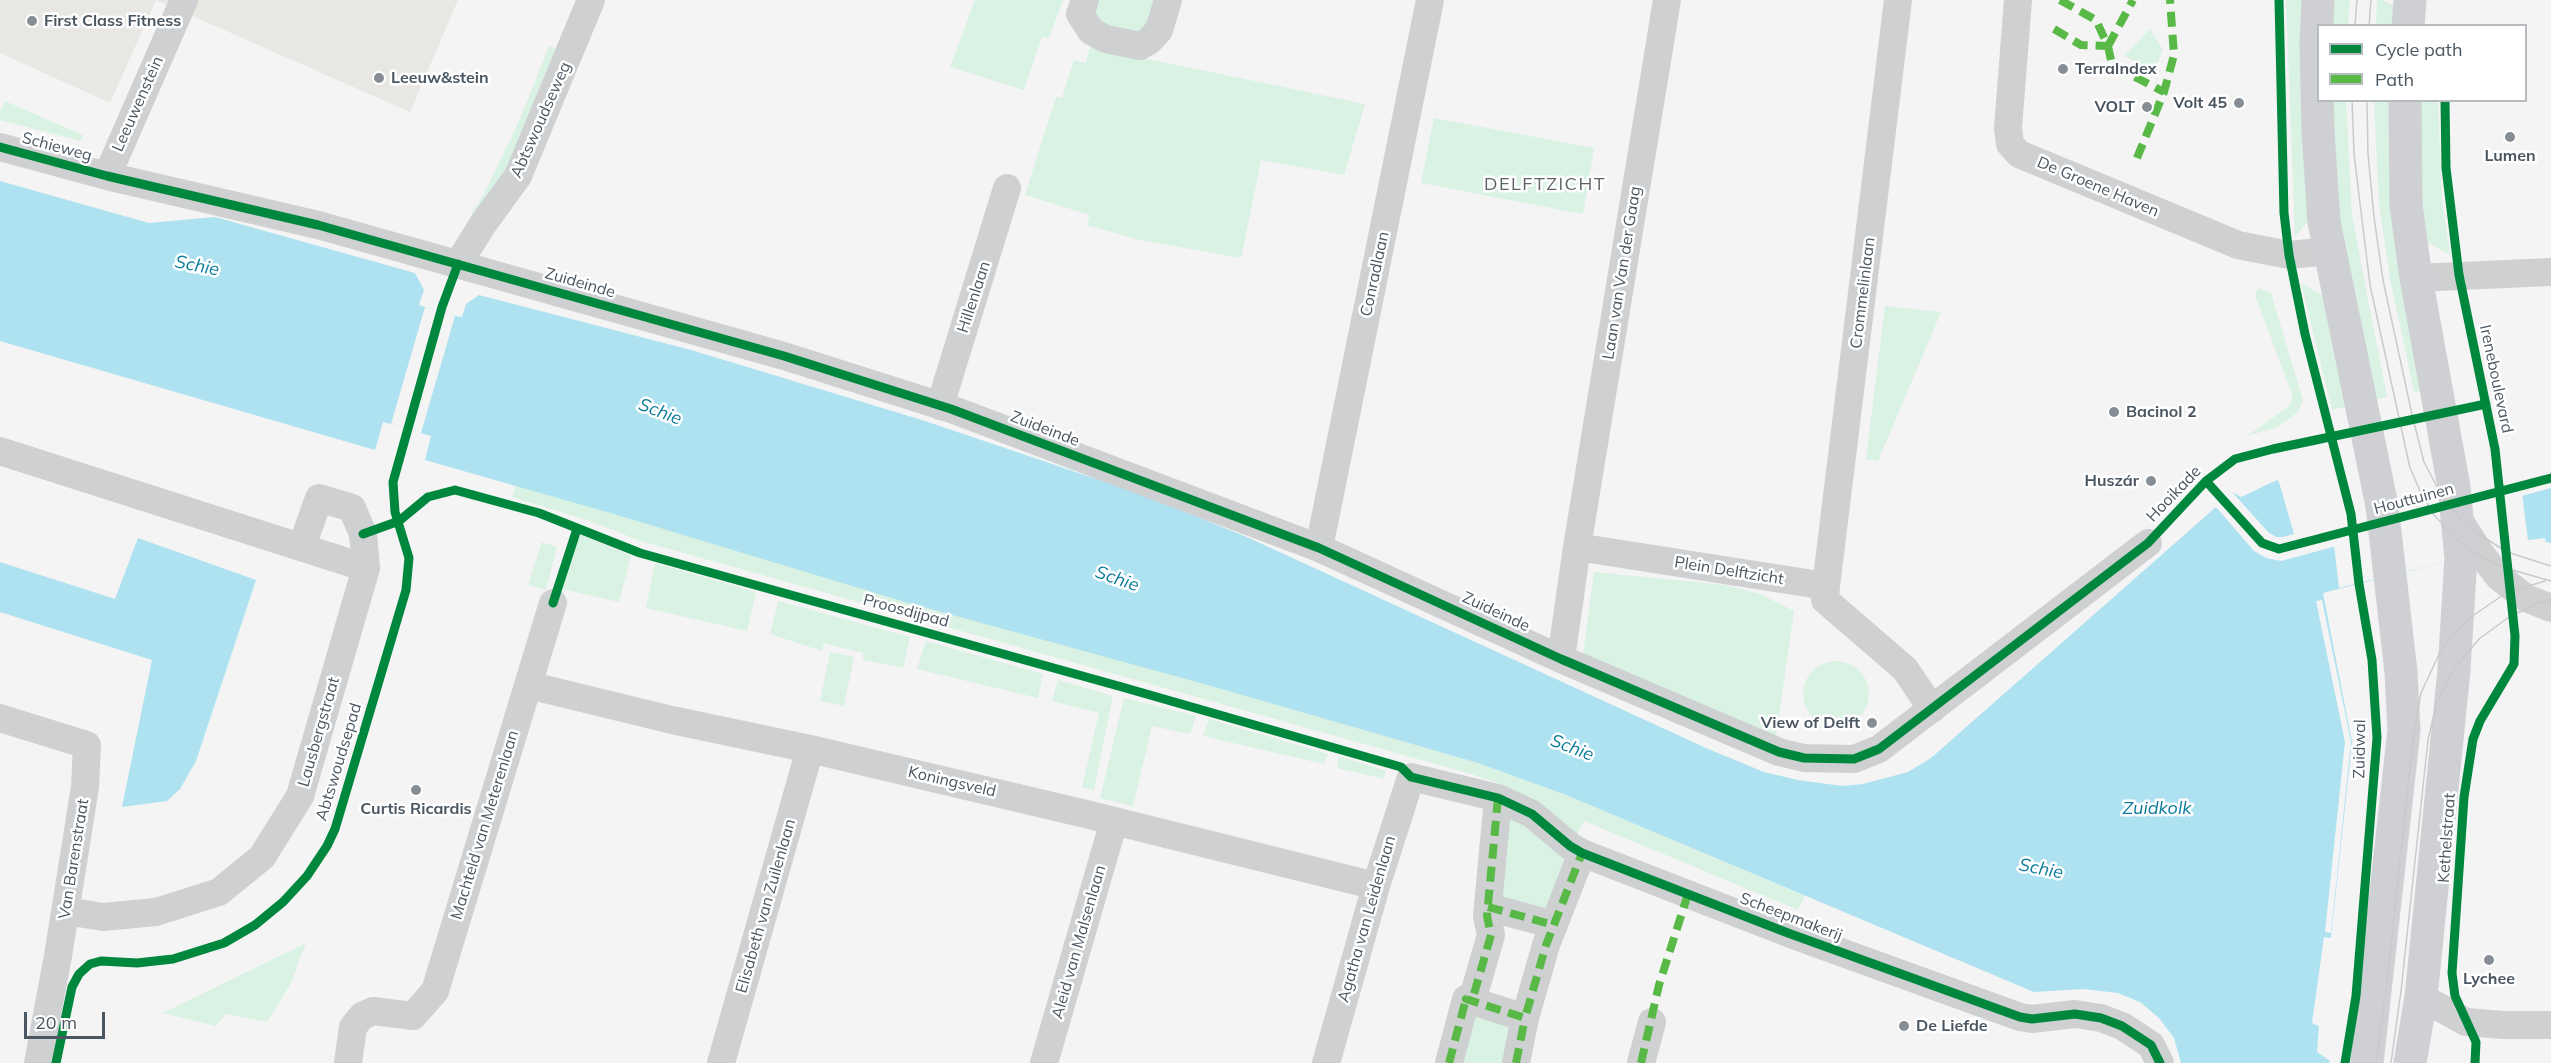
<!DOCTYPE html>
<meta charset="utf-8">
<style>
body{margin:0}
#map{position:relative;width:2551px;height:1063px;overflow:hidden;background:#f4f4f4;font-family:Mulish,sans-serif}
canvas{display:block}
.legend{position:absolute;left:2317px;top:24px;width:210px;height:78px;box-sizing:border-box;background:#fff;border:2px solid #b7bbc0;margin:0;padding:8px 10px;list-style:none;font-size:18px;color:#4a5661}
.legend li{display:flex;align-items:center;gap:12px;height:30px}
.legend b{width:30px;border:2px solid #b7bbc0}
.scale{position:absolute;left:24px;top:1012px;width:81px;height:27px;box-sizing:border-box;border:3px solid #4a5661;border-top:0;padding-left:8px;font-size:18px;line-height:21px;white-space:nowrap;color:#4a5661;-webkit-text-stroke:4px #fff;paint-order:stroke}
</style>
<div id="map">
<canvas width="2551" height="1063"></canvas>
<ul class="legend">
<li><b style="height:8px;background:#00873e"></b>Cycle path</li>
<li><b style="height:8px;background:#58b947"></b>Path</li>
</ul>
<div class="scale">20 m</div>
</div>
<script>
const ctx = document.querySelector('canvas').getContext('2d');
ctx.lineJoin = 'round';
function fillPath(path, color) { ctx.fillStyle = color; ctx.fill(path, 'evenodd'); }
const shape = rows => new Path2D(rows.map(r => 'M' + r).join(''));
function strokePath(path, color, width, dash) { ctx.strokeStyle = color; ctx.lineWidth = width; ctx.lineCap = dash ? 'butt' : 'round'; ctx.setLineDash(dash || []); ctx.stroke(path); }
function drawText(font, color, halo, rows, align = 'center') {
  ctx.font = font + ' Mulish,sans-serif'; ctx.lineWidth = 5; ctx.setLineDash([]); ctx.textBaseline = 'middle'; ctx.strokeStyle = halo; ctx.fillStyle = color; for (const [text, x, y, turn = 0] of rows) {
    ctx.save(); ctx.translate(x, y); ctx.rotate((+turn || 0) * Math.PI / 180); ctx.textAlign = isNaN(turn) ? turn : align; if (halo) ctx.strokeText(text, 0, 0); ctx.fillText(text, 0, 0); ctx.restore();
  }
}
fillPath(shape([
 [0,0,458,0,410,112,156,0,110,103,0,53]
]), '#e8e7e3');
fillPath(shape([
 [975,0,1063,0,1049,38,1042,37,1024,90,950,67],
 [1097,0,1159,0,1143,38,1097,22,1095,9],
 [2286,0,2305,0,2313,215,2295,237],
 [2330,0,2350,0,2348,25,2329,26],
 [2377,0,2383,0,2396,7,2395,25,2376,26],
 [2150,29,2163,50,2155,70,2124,56],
 [549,46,562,50,512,169,477,217,471,214,484,194,520,119],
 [1090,47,1365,104,1344,175,1261,160,1241,258,1140,240,1087,225,1090,215,1025,195,1056,97,1062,98,1074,60,1086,63],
 [5,101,83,135,81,141,0,120,0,112],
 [2328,101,2346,101,2352,216,2387,397,2375,400,2336,202],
 [2374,101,2391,101,2426,389,2414,392,2390,279,2379,204],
 [2417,101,2438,101,2442,198,2450,255,2424,240],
 [1434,118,1594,148,1583,214,1421,183],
 [2301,283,2326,297,2350,406,2332,410],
 [2258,288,2271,293,2303,400,2298,412,2278,427,2247,436,2288,407,2293,397,2255,295],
 [1885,306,1941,312,1878,461,1866,459],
 [516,485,1478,763,1566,795,1805,896,1798,910,1584,821,1577,835,1506,786,1471,774,641,541,584,519,512,497],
 [582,535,631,556,619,602,562,589,578,538],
 [542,542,557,547,546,590,528,585],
 [655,563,756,592,747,631,646,608],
 [1594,572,1725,585,1760,594,1794,611,1776,737,1583,655],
 [778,601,910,637,903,668,863,660,863,653,824,643,822,651,770,634],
 [926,641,1043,674,1038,698,917,669],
 [830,652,854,657,844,706,820,701],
 '1803 694a33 33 0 1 1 66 0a33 33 0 1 1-66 0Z',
 [1058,680,1113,696,1094,790,1082,787,1099,713,1052,701],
 [1124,698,1196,716,1190,734,1152,726,1133,806,1100,798],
 [1209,719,1328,754,1324,764,1203,736],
 [1339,756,1386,771,1384,779,1337,768],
 [1504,808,1577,857,1553,917,1492,900],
 [306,943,290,985,267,1022,226,1014,216,1026,163,1013],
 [1471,1008,1518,1021,1510,1063,1456,1063]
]), '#d9f2e3');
fillPath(shape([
 [0,181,149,223,215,217,415,273,424,290,419,305,455,316,462,317,466,304,479,295,691,350,922,420,1144,495,1249,538,1706,748,1764,772,1798,780,1842,786,1863,784,1908,772,1931,758,2216,507,2254,551,2266,558,2281,561,2551,488,2551,543,2546,542,2545,538,2529,540,2323,593,2352,742,2331,938,2324,937,2312,1023,2319,1026,2317,1052,2330,1061,2329,1063,2181,1063,2174,1038,2159,1018,2140,1002,2118,993,2083,989,2034,992,1566,795,1478,763,1197,682,905,602,614,514,425,460,431,436,391,424,383,422,375,450,0,341],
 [2277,480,2279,482,2294,534,2283,537,2276,537,2268,532,2232,492,2241,497],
 [138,538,256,580,196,761,180,789,167,801,122,807,152,660,0,612,0,562,115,599]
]), '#aee2f0');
fillPath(shape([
 [425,307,455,316,421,433,391,424],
 [2522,493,2528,541,2339,588,2334,545],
 [2322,600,2351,742,2331,933,2325,932,2345,742,2316,601]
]), '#f4f4f4');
strokePath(shape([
 [1085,0,1080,14,1091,31,1106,39,1140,46,1149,41,1159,30,1168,0],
 [2018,0,2008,128,2010,144,2019,154,2238,245,2289,255,2329,251],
 [0,147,107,176,318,225,784,356,951,409,1319,548,1561,659,1779,752,1804,758,1854,759,1879,749,2148,543],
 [107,176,184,0],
 [458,264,483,224,518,176,591,0],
 [2416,278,2551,272],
 [940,406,1007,188],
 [0,451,366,568,300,796,262,857,219,892,156,912,103,917,66,911],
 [2456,515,2480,553,2499,577,2526,598,2551,608],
 [302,546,319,498,352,508,363,534,366,568],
 [1577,547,1667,0],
 [1319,548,1430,0],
 [1826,586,1898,0],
 [1561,659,1577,547,1826,586,1825,600,1905,669,1932,709],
 [528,685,672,720,810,749,1090,815,1376,886],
 [0,718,87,745,85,787,58,956,38,1063],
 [1498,798,1487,916,1491,935,1474,994,1466,999,1525,1018,1546,945,1582,853],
 [1488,907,1554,925],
 [2421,997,2466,1022,2503,1025,2551,1025],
 [348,1063,353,1027,362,1016,373,1011,413,1016,435,991,553,603],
 [721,1063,810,749],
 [1044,1063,1114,821],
 [1326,1063,1376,886,1411,777,1498,798,1532,814,1570,846,1582,853,1788,933,2020,1017,2032,1019,2075,1014,2101,1018,2122,1026,2151,1045,2160,1063],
 [1449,1063,1466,999],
 [1516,1063,1525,1018],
 [1641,1063,1652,1022]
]), '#ced0d2', 28);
strokePath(shape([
 [2318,0,2316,43,2318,131,2324,222,2382,506,2401,672,2404,730,2367,1063],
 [2408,26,2410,0],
 [2405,100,2406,205,2416,278,2454,487,2461,558,2454,670,2421,997,2410,1063]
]), '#ced0d4', 33);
strokePath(shape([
 [2355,26,2357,0],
 [2369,26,2371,0],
 [2352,100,2354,154,2370,285,2410,468,2422,495,2434,515,2459,541,2477,554,2502,567,2551,581],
 [2367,100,2368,154,2374,217,2383,280,2413,419,2424,462,2445,502,2469,528,2507,552,2551,566],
 [2376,1063,2386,990,2414,732,2421,693,2441,650,2468,619,2506,593,2545,581],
 [2391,1063,2401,991,2428,740,2437,702,2456,666,2479,639,2509,617,2538,603,2551,600]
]), '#c9cacc', 1.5);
strokePath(shape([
 [2060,0,2096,20,2108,46,2112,65,2164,92],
 [2054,29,2081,45,2108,46],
 [2108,46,2133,0],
 [2137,158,2164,92,2174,55,2170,0],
 [1498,798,1487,916,1491,935,1474,994,1466,999,1525,1018,1546,945,1582,853],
 [1488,907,1554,925],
 [1449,1063,1466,999],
 [1516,1063,1525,1018],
 [1641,1063,1659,985,1688,894]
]), '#58b947', 8, [15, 8]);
strokePath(shape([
 [2279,0,2284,213,2289,255,2305,334,2351,514,2359,584,2372,660,2377,738,2356,996,2345,1063],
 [2445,100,2446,168,2459,275,2495,449,2515,636,2514,664,2480,721,2473,739,2464,797,2452,973,2455,996,2476,1042,2475,1063],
 [0,147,107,176,318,225,784,356,951,409,1319,548,1561,659,1779,752,1804,758,1854,759,1879,749,2148,543,2206,481,2235,459,2273,449,2486,404],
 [2206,481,2262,543,2279,549,2551,478],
 [363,534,399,521,428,497,455,490,539,513,640,553,1122,687,1401,767,1411,777,1498,798,1532,814,1570,846,1582,853,1788,933,2020,1017,2032,1019,2075,1014,2101,1018,2122,1026,2151,1045,2160,1063],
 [553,603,577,529],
 [56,1063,72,987,79,974,90,964,101,961,137,963,173,959,224,943,255,925,283,902,307,876,327,846,335,829,406,590,409,558,395,512,393,482,442,307,458,264]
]), '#00873e', 9);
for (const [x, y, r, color] of [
 [32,21,6,"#868d94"],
 [2063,69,6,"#868d94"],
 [379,78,6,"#868d94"],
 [2239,103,6,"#868d94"],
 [2147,107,6,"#868d94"],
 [2510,137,6,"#868d94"],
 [2114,412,6,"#868d94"],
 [2151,481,6,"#868d94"],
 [1872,723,6,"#868d94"],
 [416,790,6,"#868d94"],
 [2489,960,6,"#868d94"],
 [1904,1026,6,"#868d94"]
]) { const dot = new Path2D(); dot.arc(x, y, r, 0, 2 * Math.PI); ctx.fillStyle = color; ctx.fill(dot); strokePath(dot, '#fff', 2); }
drawText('bold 16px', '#4a5661', '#fff', [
 ["First Class Fitness",44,21],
 ["TerraIndex",2075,69],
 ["Leeuw&stein",391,78],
 ["Volt 45",2227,103,"right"],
 ["VOLT",2135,107,"right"],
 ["Lumen",2510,156,"center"],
 ["Bacinol 2",2126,412],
 ["Huszár",2139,481,"right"],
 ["View of Delft",1860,723,"right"],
 ["Curtis Ricardis",416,809,"center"],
 ["Lychee",2489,979,"center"],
 ["De Liefde",1916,1026]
], 'left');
drawText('16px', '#4a5661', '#fff', [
 ["Leeuwenstein",138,104,-66],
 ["Abtswoudseweg",541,120,-66],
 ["Schieweg",57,147,15],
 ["De Groene Haven",2098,187,23],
 ["Laan van Van der Gaag",1622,273,-81],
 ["Conradlaan",1375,274,-78],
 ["Zuideinde",580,283,16],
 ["Crommelinlaan",1863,293,-83],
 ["Hillenlaan",974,297,-72],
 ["Ireneboulevard",2496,379,78],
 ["Zuideinde",1045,429,21],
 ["Hooikade",2174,494,-46],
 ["Houttuinen",2414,499,-15],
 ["Plein Delftzicht",1729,571,9],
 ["Proosdijpad",906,611,15],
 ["Zuideinde",1496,612,25],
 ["Lausbergstraat",319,732,-74],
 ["Zuidwal",2360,749,-89],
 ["Abtswoudsepad",339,762,-73],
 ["Koningsveld",952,782,13],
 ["Machteld van Meterenlaan",485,825,-73],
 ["Kethelstraat",2447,838,-86],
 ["Van Barenstraat",74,859,-81],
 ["Elisabeth van Zuilenlaan",766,906,-74],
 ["Scheepmakerij",1791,917,21],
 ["Agatha van Leidenlaan",1367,919,-74],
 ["Aleid van Malsenlaan",1079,942,-74]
]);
ctx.letterSpacing = '1.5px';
drawText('18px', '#5f6368', '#fff', [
 ["DELFTZICHT",1545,185]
]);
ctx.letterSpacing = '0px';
drawText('italic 18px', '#0c7c9b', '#fff', [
 ["Schie",197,266,11],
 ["Schie",660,412,21],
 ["Schie",1117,579,19],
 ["Schie",1572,748,21],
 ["Zuidkolk",2157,809],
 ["Schie",2041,869,11]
]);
</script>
